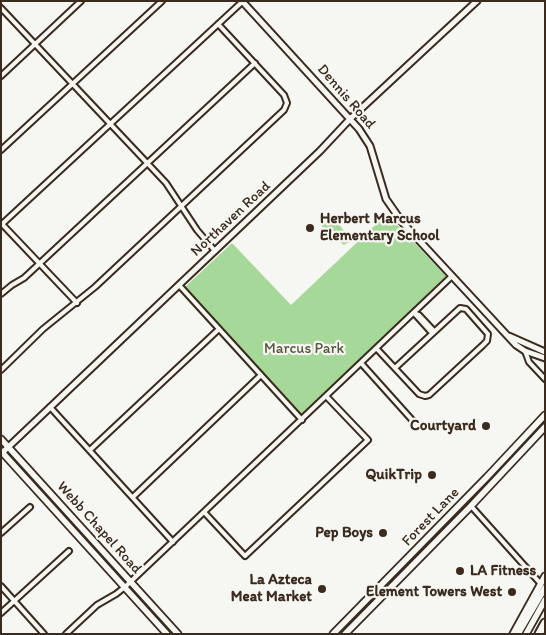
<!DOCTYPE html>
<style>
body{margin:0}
#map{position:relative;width:546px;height:635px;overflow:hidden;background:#f6f6f2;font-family:Itim,sans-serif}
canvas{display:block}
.frame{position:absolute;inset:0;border:2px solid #3b2a1e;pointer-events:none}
</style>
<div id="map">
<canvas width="546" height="635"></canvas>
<div class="frame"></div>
</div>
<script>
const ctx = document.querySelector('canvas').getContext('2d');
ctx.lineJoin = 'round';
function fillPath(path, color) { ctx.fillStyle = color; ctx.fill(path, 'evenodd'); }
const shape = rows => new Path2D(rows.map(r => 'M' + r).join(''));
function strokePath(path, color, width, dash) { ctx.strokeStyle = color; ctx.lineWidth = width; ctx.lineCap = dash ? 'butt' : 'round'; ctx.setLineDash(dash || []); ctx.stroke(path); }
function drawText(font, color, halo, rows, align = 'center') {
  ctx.font = font + ' Itim,sans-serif'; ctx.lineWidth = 4.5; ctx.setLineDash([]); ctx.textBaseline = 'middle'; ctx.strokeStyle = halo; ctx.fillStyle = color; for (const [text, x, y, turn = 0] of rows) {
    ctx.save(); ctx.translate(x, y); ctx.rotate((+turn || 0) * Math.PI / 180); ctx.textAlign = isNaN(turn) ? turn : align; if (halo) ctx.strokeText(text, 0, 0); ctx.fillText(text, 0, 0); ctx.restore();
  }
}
fillPath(shape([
 [387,214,446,276,304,414,299,414,185,287,232,243,291,305],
 [327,219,336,224,338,223,349,238,349,242,344,245,333,237,321,225,322,222]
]), '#a6d899');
const minor = shape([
 [1,8,166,183,197,230,215,251],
 [1,76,81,1],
 [1,150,162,1],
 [1,223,77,303],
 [1,225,242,2],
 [179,285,302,420],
 [1,294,12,285,24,278,255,63],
 [414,313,419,315,434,331],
 [414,313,432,333],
 [377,349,419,394,425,396,429,395,483,345,487,341,488,334,466,309,460,308,395,368],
 [525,351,529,362,545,379],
 [361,363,413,421],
 [1,370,43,329,95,287,284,110,287,103,284,95,218,24],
 [50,407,173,542],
 [90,450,219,329],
 [133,497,261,375],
 [471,506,540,583],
 [204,512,245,556,368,440,326,396],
 [1,533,30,507],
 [1,586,44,634],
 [1,613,69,551],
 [66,634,97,605,116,594,125,587,452,276]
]);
const tertiary = shape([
 [242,1,359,129,370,146,386,199,402,222,516,345,525,351,545,358],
 [509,336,545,352],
 [1,454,320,151,350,119,477,1]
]);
const secondary = shape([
 [1,439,178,634],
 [1,451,167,634],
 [333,634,487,477,545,415],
 [345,634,471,506,545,427],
 [513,634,545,576],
 [518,634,545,588],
 [526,634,545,600]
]);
const motorway = shape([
 [539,634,545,623]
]);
strokePath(minor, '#3b2a1e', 8);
strokePath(tertiary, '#3b2a1e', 9);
strokePath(secondary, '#3b2a1e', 9);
strokePath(motorway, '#3b2a1e', 11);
strokePath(minor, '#f6f6f2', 4);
strokePath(tertiary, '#f6f6f2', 5);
strokePath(secondary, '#f6f6f2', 5.5);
strokePath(motorway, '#f6f6f2', 7);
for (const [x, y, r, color] of [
 [310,228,5,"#3b2a1e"],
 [486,426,5,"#3b2a1e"],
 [432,475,5,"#3b2a1e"],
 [383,533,5,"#3b2a1e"],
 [460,571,5,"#3b2a1e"],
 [322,589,5,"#3b2a1e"],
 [512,592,5,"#3b2a1e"]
]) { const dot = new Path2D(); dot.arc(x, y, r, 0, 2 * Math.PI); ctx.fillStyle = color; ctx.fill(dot); strokePath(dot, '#f6f6f2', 2); }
drawText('15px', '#3b2a1e', '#f6f6f2', [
 ["Dennis Road",346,97,49],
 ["Northaven Road",231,219,-43],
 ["Forest Lane",431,517,-46],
 ["Webb Chapel Road",99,528,48]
]);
drawText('bold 15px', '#3b2a1e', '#f6f6f2', [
 ["Herbert Marcus",320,219,"left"],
 ["Elementary School",320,236,"left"],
 ["Courtyard",476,426],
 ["QuikTrip",422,475],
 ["Pep Boys",373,533],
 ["LA Fitness",470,571,"left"],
 ["La Azteca",312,580],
 ["Meat Market",312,597],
 ["Element Towers West",502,592]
], 'right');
drawText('15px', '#56563d', '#f6f6f2', [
 ["Marcus Park",304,349]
]);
</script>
